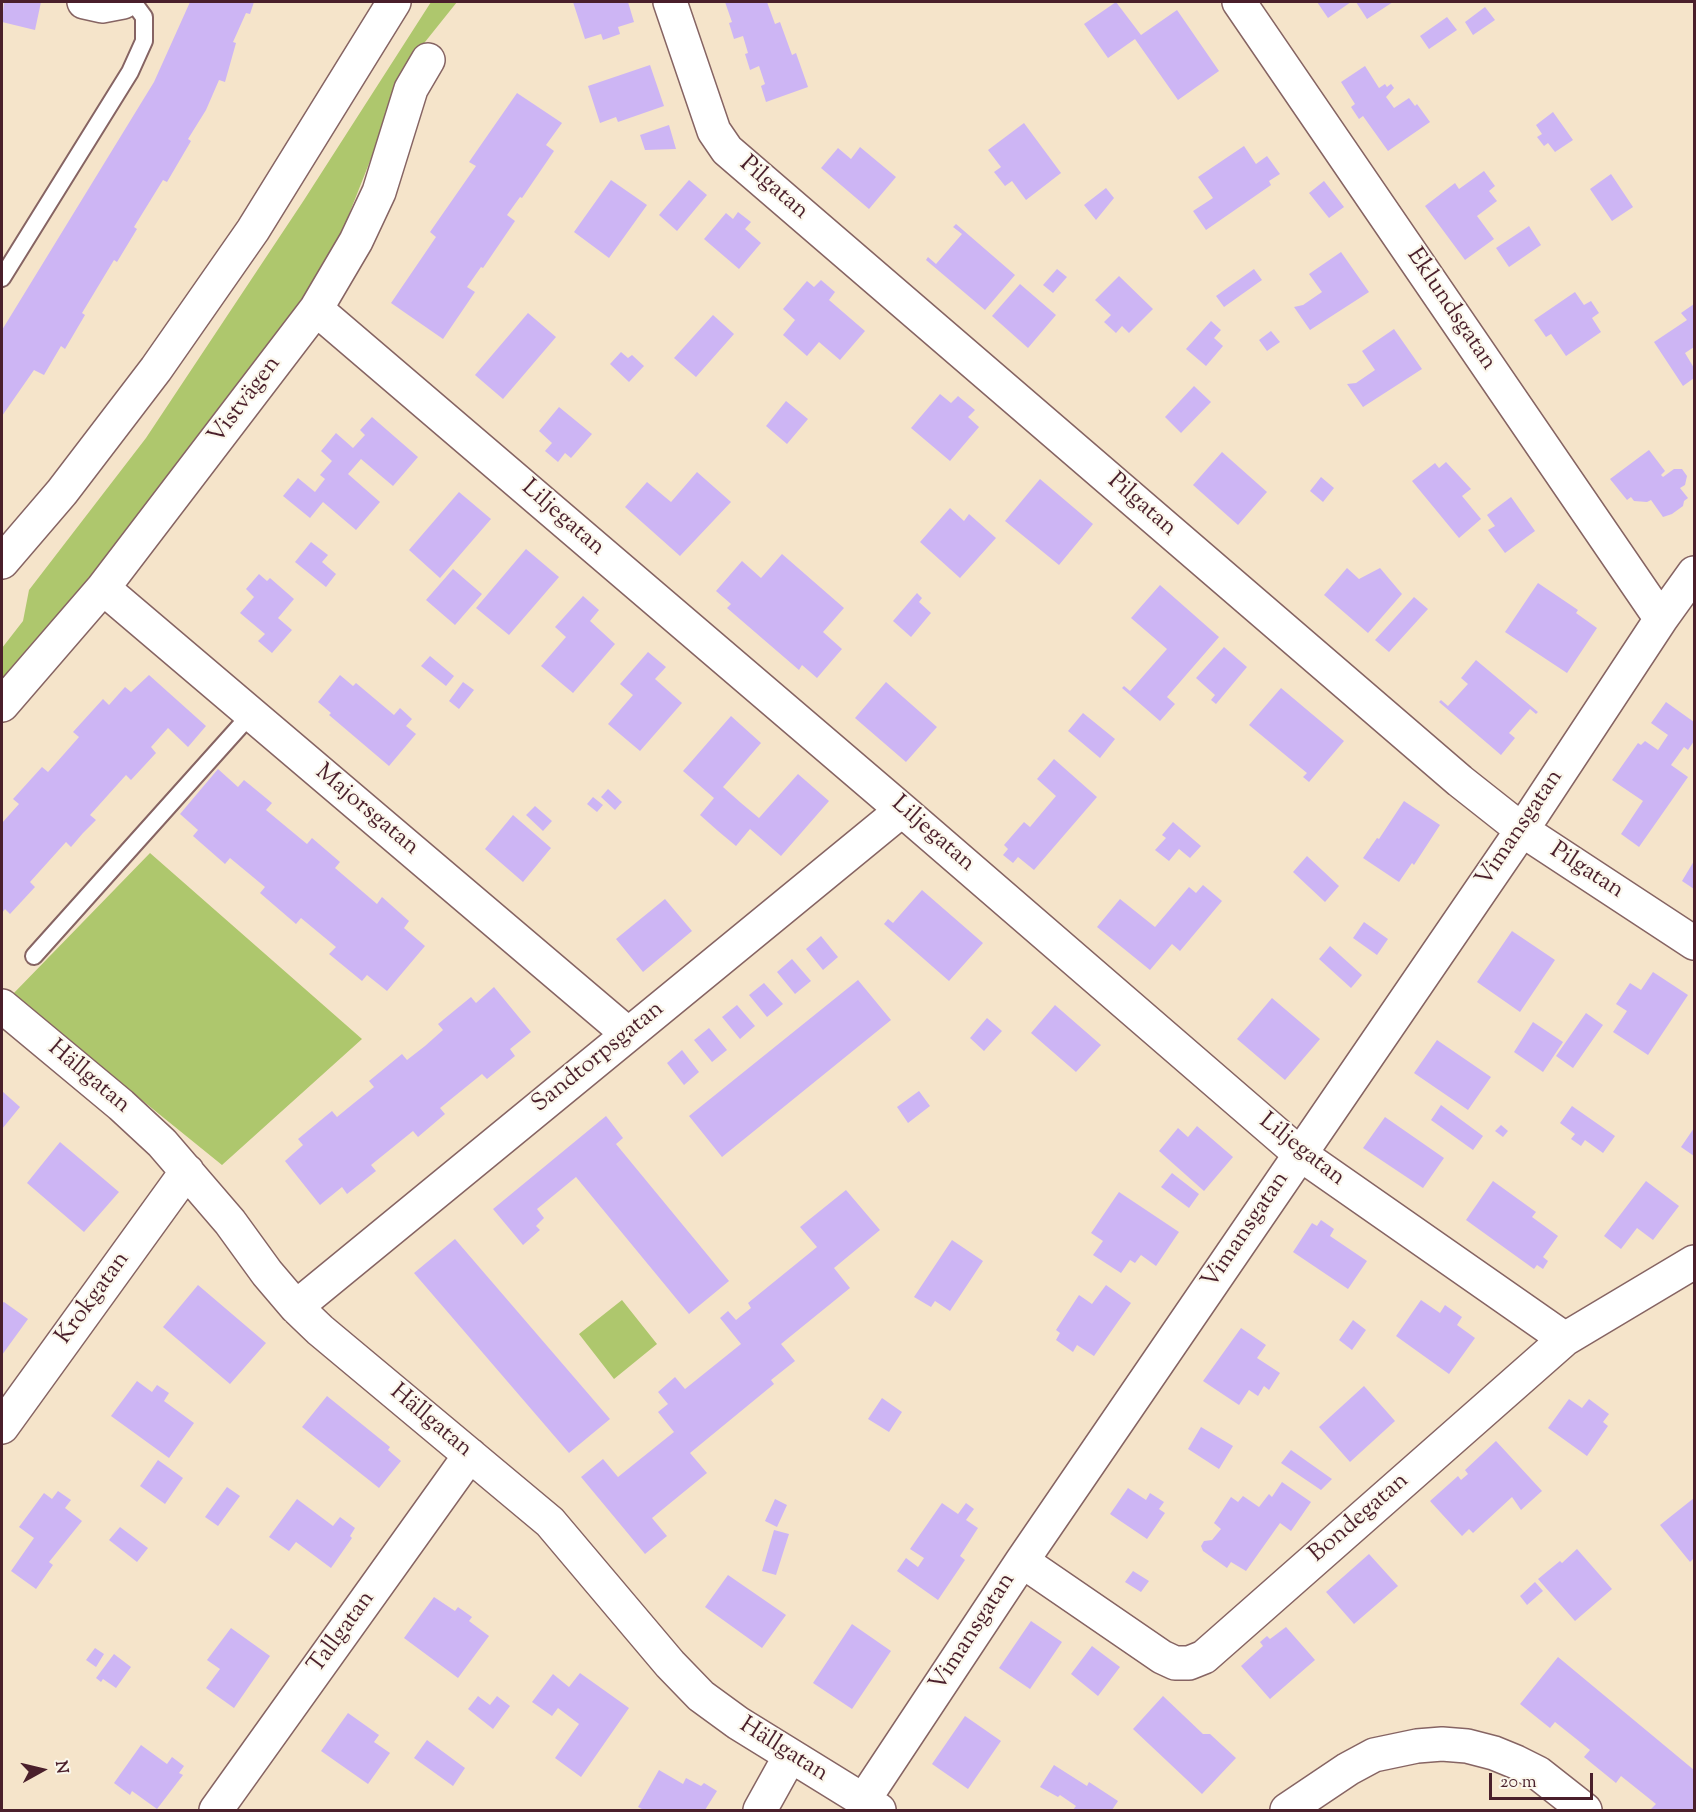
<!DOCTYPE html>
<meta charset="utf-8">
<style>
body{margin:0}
#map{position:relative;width:1696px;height:1812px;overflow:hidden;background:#f5e4ca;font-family:"Sorts Mill Goudy",serif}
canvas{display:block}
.frame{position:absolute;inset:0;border:3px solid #4a1f2b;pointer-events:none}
.north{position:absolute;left:12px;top:1740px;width:60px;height:60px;-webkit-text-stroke:4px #fbf7ec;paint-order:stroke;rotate:82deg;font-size:16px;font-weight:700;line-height:24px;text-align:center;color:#4a1f2b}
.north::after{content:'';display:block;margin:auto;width:21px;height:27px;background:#4a1f2b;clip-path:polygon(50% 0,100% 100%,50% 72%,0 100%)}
.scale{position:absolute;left:1489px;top:1773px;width:104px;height:27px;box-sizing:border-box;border:3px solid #4a1f2b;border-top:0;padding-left:8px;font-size:18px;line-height:21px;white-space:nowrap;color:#4a1f2b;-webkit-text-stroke:4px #fbf7ec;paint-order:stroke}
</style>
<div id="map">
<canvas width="1696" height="1812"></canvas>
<div class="frame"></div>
<div class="north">N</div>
<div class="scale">20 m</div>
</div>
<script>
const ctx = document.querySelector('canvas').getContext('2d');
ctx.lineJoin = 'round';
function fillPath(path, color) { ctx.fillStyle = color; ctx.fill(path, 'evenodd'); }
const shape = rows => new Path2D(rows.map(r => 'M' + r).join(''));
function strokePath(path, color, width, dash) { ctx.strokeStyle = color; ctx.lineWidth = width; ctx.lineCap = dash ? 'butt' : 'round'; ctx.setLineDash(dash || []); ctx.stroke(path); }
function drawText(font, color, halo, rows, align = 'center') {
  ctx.font = font + ' "Sorts Mill Goudy",serif'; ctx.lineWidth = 4.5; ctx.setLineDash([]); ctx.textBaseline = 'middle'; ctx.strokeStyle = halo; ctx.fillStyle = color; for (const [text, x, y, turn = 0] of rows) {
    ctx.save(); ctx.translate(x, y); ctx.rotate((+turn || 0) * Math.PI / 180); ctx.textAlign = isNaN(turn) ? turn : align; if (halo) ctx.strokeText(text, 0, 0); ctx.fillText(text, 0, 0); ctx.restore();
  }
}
fillPath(shape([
 [431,2,457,2,409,62,331,260,272,347,82,590,2,683,2,648,23,621,29,590,146,438,304,200],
 [150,853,362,1039,222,1165,12,995],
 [622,1300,657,1344,614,1379,579,1334]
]), '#aec76d');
fillPath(shape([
 [4,2,41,2,35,30,2,22],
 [190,2,254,2,250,14,246,13,233,42,236,43,225,82,219,80,206,110,188,139,191,141,167,182,163,180,134,227,137,229,117,262,114,260,82,313,85,315,65,349,61,346,44,375,34,370,2,416,2,330,154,82],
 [573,2,628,2,634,22,618,27,620,34,603,40,601,34,585,39],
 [725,2,767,2,775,24,780,22,792,55,796,53,808,87,766,102,761,86,765,84,759,66,750,70,745,54,748,53,743,36,734,39,729,23,732,22],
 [1116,2,1141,35,1177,10,1219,71,1178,100,1135,39,1108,58,1084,24],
 [1317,2,1351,2,1328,18],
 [1356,2,1393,2,1367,19],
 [1485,7,1495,20,1473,35,1465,22],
 [1447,17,1457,30,1429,49,1420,36],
 [650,65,664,106,618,122,616,117,600,123,588,86],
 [1365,66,1379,88,1385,84,1387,87,1391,84,1394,88,1386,97,1394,108,1409,98,1415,106,1417,104,1430,122,1388,151,1363,116,1359,119,1351,107,1355,104,1341,82],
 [517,93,562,123,546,145,554,151,522,198,520,197,507,215,515,221,483,268,481,267,467,287,475,292,443,339,391,303,436,237,430,232,476,166,469,162],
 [1553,112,1573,140,1555,152,1548,143,1544,146,1537,137,1542,134,1536,125],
 [1024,123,1061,173,1026,200,1012,181,1005,186,994,172,1001,167,988,150],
 [669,125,676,149,645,150,640,135],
 [1244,146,1256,164,1267,156,1280,174,1269,181,1271,185,1206,230,1193,211,1213,198,1198,177],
 [860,147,896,177,869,209,821,168,838,148,851,159],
 [1484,171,1495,186,1489,191,1497,201,1477,216,1494,239,1465,260,1425,206,1455,183,1459,189],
 [1611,174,1633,207,1612,221,1590,189],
 [611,180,647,205,609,258,574,232],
 [689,180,707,195,677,231,659,215],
 [1324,181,1344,207,1329,218,1309,193],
 [1106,188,1114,198,1096,220,1084,205],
 [738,212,751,222,745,229,761,243,739,269,704,239,726,213,733,219],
 [956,224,1015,275,985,310,926,260,928,257,936,264,962,234,953,227],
 [1529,226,1541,245,1509,267,1496,248],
 [1341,252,1369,292,1310,330,1294,307,1303,305,1322,292,1309,274],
 [1057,269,1067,277,1053,293,1043,285],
 [1254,269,1262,280,1224,307,1216,296],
 [1119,276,1153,309,1129,333,1122,326,1116,333,1104,322,1111,315,1095,300],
 [821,280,835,292,829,300,865,331,840,360,819,342,807,356,783,335,795,320,783,309,807,281,814,287],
 [1020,284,1056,315,1028,348,992,316],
 [1575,292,1584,305,1591,301,1599,313,1592,318,1601,332,1566,356,1551,334,1546,337,1534,320],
 [1694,304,1694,347,1685,353,1694,368,1694,378,1683,386,1654,342,1687,320,1681,313],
 [528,313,556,337,503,399,475,375],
 [713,315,734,334,696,377,674,358],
 [1211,321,1221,330,1214,338,1223,346,1206,366,1186,349],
 [1394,329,1422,369,1363,407,1347,384,1356,383,1375,370,1362,351],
 [1271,331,1280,342,1267,351,1259,340],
 [621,352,628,358,632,355,644,366,629,382,610,364],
 [1194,386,1211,402,1181,433,1165,417],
 [940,394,951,403,958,396,975,410,968,417,979,427,950,461,911,428],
 [786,401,808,419,787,444,766,426],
 [559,407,592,434,571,458,565,453,558,462,545,451,552,443,539,431],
 [372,417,418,457,393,486,361,459,348,474,380,502,356,530,323,502,310,518,283,496,298,478,315,492,325,479,320,475,332,461,321,451,336,433,353,448,365,435,360,430],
 [1649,450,1665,471,1661,475,1663,477,1674,469,1682,469,1687,476,1685,485,1680,488,1688,498,1684,501,1683,506,1672,514,1663,517,1651,500,1647,502,1634,501,1631,497,1627,500,1610,479],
 [1222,452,1267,492,1238,525,1193,485],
 [1446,462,1471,489,1462,496,1481,519,1459,538,1412,481,1435,463,1439,468],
 [697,472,731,502,680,556,625,507,647,482,671,502],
 [1321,477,1334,488,1323,502,1310,491],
 [1040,479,1093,524,1059,565,1005,521],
 [459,492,491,519,440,578,409,550],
 [1511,497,1535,531,1505,553,1488,530,1495,526,1487,515],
 [950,508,964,521,969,514,996,538,960,578,920,542],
 [311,542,328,555,322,562,336,574,326,587,295,562],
 [526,549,559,577,509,635,476,608],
 [782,554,844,608,823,632,842,649,817,678,802,665,799,670,727,608,731,604,716,591,742,561,761,578],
 [1347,568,1359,579,1380,568,1402,594,1368,633,1324,595],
 [453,569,482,594,455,625,426,600],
 [259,574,267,581,270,578,294,599,278,618,292,630,272,653,258,641,265,634,240,613,254,597,246,589],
 [1538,583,1578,610,1576,613,1597,628,1567,673,1505,632],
 [1160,585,1219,637,1167,697,1175,704,1160,721,1122,688,1124,686,1130,691,1167,649,1131,618],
 [917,593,922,598,919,602,931,613,911,637,893,621],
 [583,596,599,610,590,621,615,644,573,693,541,666,566,637,555,627],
 [1414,597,1428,609,1389,652,1375,640],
 [1224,647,1247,667,1216,704,1211,700,1215,695,1196,678],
 [648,652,666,667,655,679,682,703,640,751,608,724,633,695,620,684],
 [430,656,454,676,446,686,421,666],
 [1476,660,1538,712,1536,714,1530,709,1509,733,1515,738,1501,755,1439,702,1441,700,1448,706,1468,684,1461,678],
 [149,675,206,726,188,747,168,728,151,747,156,753,144,766,131,780,126,775,90,815,96,820,83,833,71,847,66,842,30,882,35,887,10,914,5,909,2,913,2,823,19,804,13,799,42,767,48,772,64,754,79,737,73,732,103,699,109,705,125,687,131,692],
 [340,675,353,686,356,683,394,715,400,708,412,719,406,726,416,734,389,766,329,715,331,713,318,702],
 [463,682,474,690,459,709,449,701],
 [886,682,937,727,906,762,855,718],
 [1281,688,1344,741,1309,782,1303,777,1307,773,1249,725],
 [1666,702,1694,722,1694,741,1688,750,1684,747,1671,765,1688,777,1639,847,1621,834,1643,801,1612,780,1638,743,1641,745,1645,741,1658,750,1668,735,1651,723],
 [1083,713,1115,739,1100,758,1068,731],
 [731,716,761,743,723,787,741,803,759,818,798,774,829,801,781,856,750,829,736,846,718,831,700,815,714,798,683,771],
 [1054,759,1097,797,1034,870,1018,857,1013,863,1003,855,1008,849,1004,845,1024,822,1030,827,1056,796,1037,779],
 [218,769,238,787,244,780,272,803,266,810,307,844,312,838,340,862,335,868,377,904,382,897,409,921,404,928,425,946,387,991,367,975,362,981,329,954,336,947,301,918,296,924,260,893,265,887,230,858,225,864,193,836,198,830,180,814],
 [608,789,622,802,615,810,601,797],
 [593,797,603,805,597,812,587,804],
 [1404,801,1440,825,1414,865,1412,863,1399,882,1363,858,1377,838,1379,839],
 [535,806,552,821,543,831,526,815],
 [513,815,551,848,523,882,485,849],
 [1173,822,1201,846,1190,858,1179,849,1169,861,1155,850,1166,838,1162,835],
 [1307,856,1339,886,1325,902,1293,872],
 [1694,861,1694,889,1682,881],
 [1203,885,1222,901,1180,951,1172,944,1150,970,1097,927,1120,899,1155,927,1189,887,1196,893],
 [922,890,983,943,949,981,884,924,888,919,893,923],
 [665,899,692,931,643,972,616,939],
 [1364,922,1388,939,1377,955,1353,938],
 [1512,931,1555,960,1520,1012,1477,982],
 [821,936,838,957,823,970,806,949],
 [1330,946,1362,975,1351,988,1319,959],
 [792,959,811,981,795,994,777,972],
 [1653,972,1688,995,1648,1055,1613,1032,1627,1011,1616,1004,1630,983,1641,990],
 [858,980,891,1020,722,1157,689,1116],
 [764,983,783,1004,767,1017,749,995],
 [494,987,531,1032,510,1049,515,1056,487,1079,482,1074,440,1108,445,1114,418,1137,413,1131,371,1165,376,1171,347,1194,342,1187,320,1205,285,1161,303,1145,298,1139,332,1111,337,1117,354,1103,374,1087,369,1081,402,1054,407,1060,425,1046,443,1030,438,1024,471,997,476,1003],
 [1272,998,1320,1039,1285,1080,1237,1039],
 [737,1005,755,1026,740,1039,722,1017],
 [1055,1005,1101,1045,1076,1072,1031,1033],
 [1586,1013,1603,1025,1573,1068,1556,1056],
 [987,1018,1002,1031,984,1051,970,1038],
 [1533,1022,1563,1042,1543,1072,1514,1052],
 [709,1028,727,1050,712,1062,694,1040],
 [1437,1040,1491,1077,1468,1110,1414,1073],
 [682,1050,699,1072,684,1085,667,1063],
 [2,1091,20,1107,2,1129],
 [919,1091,930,1106,908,1123,897,1107],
 [1441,1105,1483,1136,1473,1150,1431,1120],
 [1572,1106,1615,1136,1603,1153,1585,1140,1581,1146,1571,1139,1575,1134,1560,1123],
 [606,1116,623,1138,616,1144,729,1281,689,1314,576,1177,537,1209,544,1218,536,1226,540,1230,523,1245,493,1209],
 [1385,1117,1444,1158,1423,1188,1363,1148],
 [1501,1125,1508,1131,1503,1137,1495,1131],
 [1197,1126,1233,1157,1204,1191,1159,1151,1178,1128,1188,1137],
 [1694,1128,1694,1156,1681,1147],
 [60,1142,119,1192,84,1232,27,1183],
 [1172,1173,1199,1194,1189,1208,1161,1187],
 [1493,1181,1536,1212,1532,1217,1558,1236,1543,1257,1548,1261,1543,1269,1537,1265,1534,1269,1466,1220],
 [1646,1181,1679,1206,1653,1240,1637,1228,1621,1249,1604,1236],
 [846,1190,880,1230,834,1268,850,1288,781,1344,795,1361,771,1380,774,1384,690,1453,707,1473,652,1518,667,1536,645,1554,581,1477,603,1459,618,1477,674,1432,658,1412,668,1404,658,1392,675,1377,685,1389,741,1344,720,1318,728,1311,736,1320,751,1308,748,1303,817,1247,800,1227],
 [1119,1192,1179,1232,1156,1266,1141,1255,1135,1263,1130,1260,1121,1273,1093,1255,1103,1241,1091,1233],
 [1321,1220,1334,1229,1330,1236,1367,1261,1348,1289,1293,1252,1312,1223,1317,1226],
 [455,1239,610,1419,569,1453,414,1273],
 [952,1240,983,1261,950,1311,935,1301,931,1307,914,1297],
 [198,1285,266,1343,230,1384,163,1327],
 [1106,1285,1131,1303,1094,1356,1077,1345,1073,1352,1056,1340,1060,1333,1056,1330,1079,1295,1092,1304],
 [1421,1300,1440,1313,1445,1305,1462,1317,1457,1325,1475,1338,1449,1374,1396,1336],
 [4,1302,28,1319,2,1355,2,1303],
 [1353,1320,1366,1330,1352,1350,1339,1340],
 [1241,1328,1266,1345,1257,1358,1280,1373,1269,1390,1264,1386,1258,1396,1249,1390,1239,1405,1203,1381],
 [137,1381,152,1392,157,1385,169,1393,164,1401,194,1423,169,1458,111,1416],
 [1364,1386,1395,1421,1350,1462,1319,1427],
 [327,1396,390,1447,388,1450,401,1461,379,1488,302,1427],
 [882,1398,902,1412,889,1432,868,1419],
 [1569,1399,1582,1408,1589,1399,1609,1414,1603,1422,1608,1426,1587,1456,1548,1428],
 [1201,1427,1233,1446,1219,1469,1188,1449],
 [1496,1441,1542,1491,1521,1510,1512,1497,1473,1533,1469,1529,1462,1536,1430,1501,1458,1476,1461,1480,1468,1474,1465,1470],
 [1291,1450,1332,1479,1321,1490,1281,1463],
 [158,1460,183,1478,165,1504,140,1486],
 [1282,1482,1311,1502,1291,1531,1280,1523,1246,1571,1231,1562,1227,1568,1203,1551,1201,1546,1204,1541,1212,1540,1221,1529,1214,1523,1231,1497,1238,1502,1243,1496,1259,1507,1269,1494,1272,1497],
 [227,1487,240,1496,218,1526,205,1517],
 [1128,1488,1146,1500,1150,1493,1164,1502,1159,1509,1165,1513,1147,1539,1110,1514],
 [58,1491,71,1500,65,1508,82,1521,49,1562,53,1565,36,1589,11,1571,34,1538,19,1527,44,1493,52,1499],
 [1694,1498,1694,1558,1690,1562,1660,1525],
 [297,1499,333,1526,340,1517,355,1528,350,1536,352,1538,331,1568,296,1542,289,1551,269,1537],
 [775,1499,787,1505,777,1527,765,1521],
 [942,1503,958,1514,966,1503,974,1509,966,1520,978,1528,960,1556,965,1560,938,1600,897,1571,906,1558,918,1567,924,1558,910,1549],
 [120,1527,148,1548,137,1562,109,1540],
 [774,1530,789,1534,776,1575,762,1571],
 [1577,1549,1612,1589,1575,1621,1538,1579,1560,1561,1562,1563],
 [1369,1554,1398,1586,1354,1624,1326,1592],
 [1133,1571,1149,1581,1141,1592,1125,1582],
 [728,1575,786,1615,762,1648,705,1607],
 [1535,1582,1543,1591,1527,1605,1520,1596],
 [434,1597,455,1611,458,1607,472,1617,469,1621,489,1636,458,1678,404,1638],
 [1031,1621,1062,1642,1030,1689,999,1668],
 [852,1624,891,1651,852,1709,813,1683],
 [1286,1627,1315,1660,1270,1699,1241,1666,1263,1646,1260,1642,1267,1636,1270,1639],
 [231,1628,270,1656,234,1708,206,1688,220,1669,207,1660],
 [1092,1646,1120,1667,1098,1696,1071,1674],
 [95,1648,104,1654,96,1667,86,1660],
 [114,1654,131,1667,116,1688,103,1679,101,1682,96,1678],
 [1558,1657,1694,1770,1694,1810,1650,1810,1656,1804,1621,1776,1616,1783,1584,1757,1590,1750,1555,1722,1550,1728,1520,1704],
 [580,1673,629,1708,581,1777,555,1758,579,1724,558,1708,552,1716,532,1702,553,1674,569,1687],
 [478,1696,490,1705,497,1696,510,1706,493,1729,468,1709],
 [1163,1696,1203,1734,1210,1734,1236,1758,1202,1794,1133,1729],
 [348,1713,379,1735,374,1742,390,1753,368,1784,321,1751],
 [965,1716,1001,1741,968,1789,932,1764],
 [427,1740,465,1768,453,1786,414,1758],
 [141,1745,167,1764,172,1757,184,1766,179,1773,183,1775,157,1809,132,1791,130,1795,114,1783],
 [1054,1765,1087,1786,1089,1782,1118,1801,1112,1810,1073,1810,1076,1806,1060,1795,1058,1797,1040,1787],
 [659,1770,683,1784,686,1778,701,1786,704,1783,717,1791,705,1810,644,1810,638,1807]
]), '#cdb5f4');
const lane = shape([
 [2,278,130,72,144,41,144,17,133,2],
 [34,956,251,714]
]);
const street = shape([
 [84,2,102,6,123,2],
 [670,2,714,131,727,150,1460,781,1522,830,1694,943],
 [1239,2,1661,619],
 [316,309,902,810,1300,1154,1565,1339],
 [103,588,628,1034],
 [2,705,103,588,316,309,356,241,379,192,411,89,428,60],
 [2,1006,121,1105,162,1143,230,1222,267,1273,296,1307,320,1330,550,1522,670,1664,701,1696,738,1723,879,1810],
 [296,1307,902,810],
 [2,1427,187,1171],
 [1022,1561,1162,1657,1175,1663,1189,1663,1204,1657,1565,1339,1694,1262],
 [863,1801,1022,1561,1522,830,1661,619,1694,573],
 [216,1810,470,1455],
 [760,1810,790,1756],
 [1287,1810,1348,1769,1374,1755,1417,1746,1442,1744,1467,1746,1494,1753,1516,1762,1538,1773,1585,1810]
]);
const secondary = shape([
 [2,562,62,492,156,369,253,230,394,2]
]);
strokePath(lane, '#866463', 20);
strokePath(street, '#866463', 36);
strokePath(secondary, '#866463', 36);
strokePath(lane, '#fff', 16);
strokePath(street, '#fff', 33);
strokePath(secondary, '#fff', 33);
drawText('24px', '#4a1f2b', '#fbf7ec', [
 ["Pilgatan",773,189,41],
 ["Eklundsgatan",1450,310,56],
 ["Vistvägen",246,401,-53],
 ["Pilgatan",1141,506,41],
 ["Liljegatan",562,519,41],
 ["Majorsgatan",366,811,40],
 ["Vimansgatan",1521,829,-56],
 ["Liljegatan",932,835,41],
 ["Pilgatan",1586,872,33],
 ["Sandtorpsgatan",599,1058,-39],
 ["Hällgatan",88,1078,40],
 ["Liljegatan",1301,1151,38],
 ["Vimansgatan",1247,1231,-56],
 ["Krokgatan",94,1299,-54],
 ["Hällgatan",430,1422,40],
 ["Bondegatan",1360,1519,-41],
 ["Tallgatan",343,1633,-54],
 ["Vimansgatan",974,1633,-57],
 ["Hällgatan",783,1751,32]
]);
</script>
